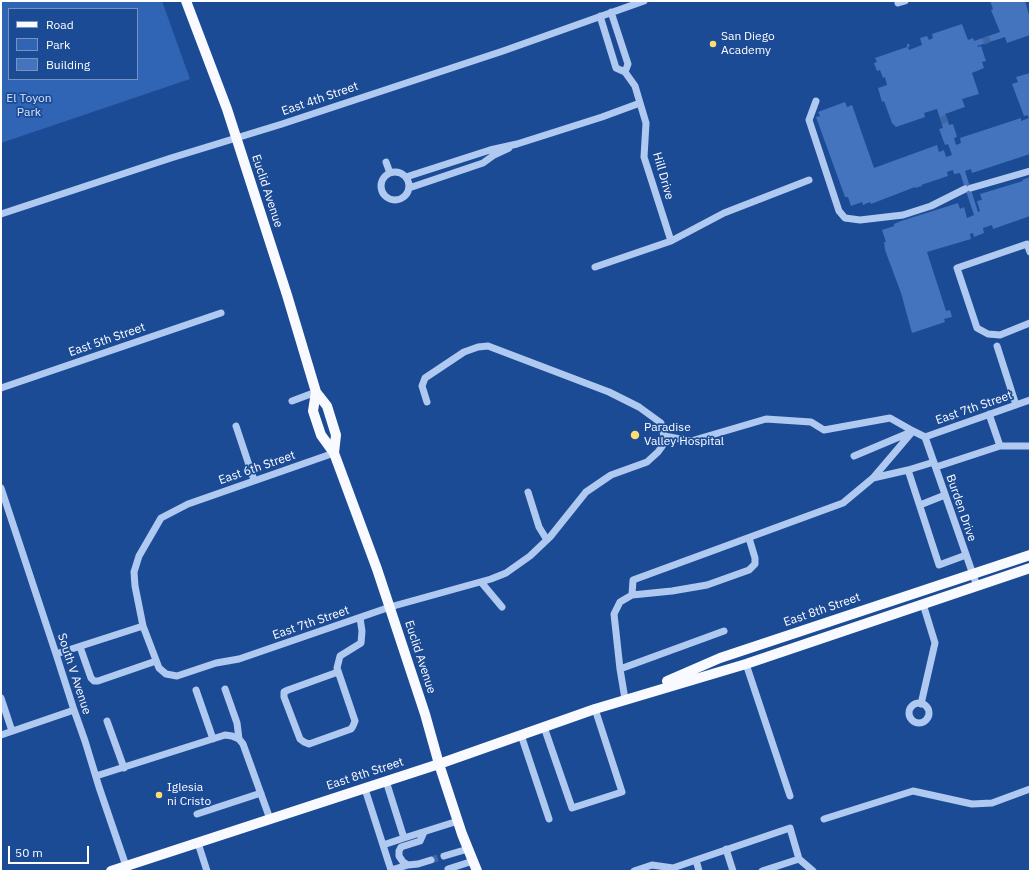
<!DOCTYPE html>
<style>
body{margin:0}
#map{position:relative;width:1031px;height:872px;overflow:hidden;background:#1c4b96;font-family:"IBM Plex Sans",sans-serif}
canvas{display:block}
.frame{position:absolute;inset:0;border:2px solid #fff;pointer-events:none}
.legend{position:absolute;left:8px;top:8px;width:130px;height:72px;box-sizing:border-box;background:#1c4b96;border:1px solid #7793c0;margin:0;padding:5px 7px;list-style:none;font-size:12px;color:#fff}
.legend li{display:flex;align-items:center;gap:8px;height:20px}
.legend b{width:20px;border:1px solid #7793c0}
.scale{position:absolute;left:8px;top:846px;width:81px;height:18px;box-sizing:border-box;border:2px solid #fff;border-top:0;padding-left:5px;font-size:12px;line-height:14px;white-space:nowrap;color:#fff;-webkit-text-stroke:3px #1c4b96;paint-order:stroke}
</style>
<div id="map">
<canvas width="1031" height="872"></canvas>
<div class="frame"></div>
<ul class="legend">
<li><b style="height:5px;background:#f8faff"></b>Road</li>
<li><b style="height:11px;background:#3064b4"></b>Park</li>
<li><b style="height:11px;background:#4474bd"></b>Building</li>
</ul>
<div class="scale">50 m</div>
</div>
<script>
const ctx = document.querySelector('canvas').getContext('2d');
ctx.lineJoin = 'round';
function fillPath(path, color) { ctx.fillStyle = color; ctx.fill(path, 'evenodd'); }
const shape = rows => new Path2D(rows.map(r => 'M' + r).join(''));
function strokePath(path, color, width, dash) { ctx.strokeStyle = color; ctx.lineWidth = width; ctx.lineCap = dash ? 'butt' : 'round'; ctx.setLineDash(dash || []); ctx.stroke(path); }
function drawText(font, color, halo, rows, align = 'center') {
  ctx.font = font + ' "IBM Plex Sans",sans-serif'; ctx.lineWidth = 3.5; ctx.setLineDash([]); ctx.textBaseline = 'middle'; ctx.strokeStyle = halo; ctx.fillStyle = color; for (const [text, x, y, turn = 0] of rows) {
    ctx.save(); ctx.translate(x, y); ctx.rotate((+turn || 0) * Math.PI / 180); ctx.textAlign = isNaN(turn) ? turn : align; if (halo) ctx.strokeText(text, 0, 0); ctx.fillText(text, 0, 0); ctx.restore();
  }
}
fillPath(shape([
 [1,1,162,1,190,79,1,143],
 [9,9,137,9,137,79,9,79]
]), '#3064b4');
fillPath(shape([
 [990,1,1025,1,1030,18,1030,35,1007,43,1005,37,977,46,978,47,981,46,986,61,982,62,984,68,972,73,979,94,962,99,965,107,945,114,949,125,953,124,957,137,954,138,956,145,961,143,960,138,1021,118,1021,121,1029,118,1027,115,1024,116,1012,84,1018,82,1016,77,1030,73,1030,154,972,173,971,169,965,171,978,212,980,211,977,201,982,200,980,194,1023,181,1022,180,1030,177,1030,216,993,229,992,225,983,228,984,233,974,237,973,233,970,234,971,239,927,252,946,311,950,310,952,317,944,319,945,322,912,333,901,293,885,250,884,242,886,242,882,230,894,226,894,224,901,221,958,203,960,209,964,207,967,218,974,215,960,173,954,174,953,170,947,172,948,176,921,185,922,186,915,188,915,187,871,204,870,202,863,205,862,202,851,206,848,197,845,197,816,117,820,116,818,112,845,102,847,107,852,105,874,168,937,145,939,152,944,150,946,157,952,155,948,144,945,145,939,129,943,128,937,109,924,113,925,117,896,127,892,123,884,101,882,102,878,88,887,85,885,77,883,78,880,70,877,71,874,63,877,62,875,58,907,47,907,44,909,44,910,46,908,47,909,50,922,45,920,38,927,36,929,40,933,38,932,34,962,24,968,40,973,38,974,41,1000,32,991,10,993,9]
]), '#4474bd');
strokePath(shape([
 [985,37,988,43],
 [941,121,947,118],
 [431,860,444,856]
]), '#3e66a6', 7, [7, 3.5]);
strokePath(shape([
 [898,3,905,1],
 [611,12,628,64,625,72],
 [600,16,616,68,625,72,635,86,646,123,644,157,671,241],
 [816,101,809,120,839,211,845,218,860,220,903,215,931,206,965,189],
 [386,162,390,173],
 '381 186a14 14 0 1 1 28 0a14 14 0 1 1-28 0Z',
 [406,177,490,150,517,144,602,117,640,103],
 [409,188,483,163,494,155,509,148],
 [971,188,1030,171],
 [1,214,171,158,282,124,503,51,644,1],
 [1030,252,1027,244,957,268,977,328,988,334,1000,335,1030,323],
 [595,267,671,241,724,213,809,180],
 [997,346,1016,405],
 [1,388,221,313],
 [292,401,316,392],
 [236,426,254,480],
 [664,436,691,441,766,419,811,422,824,430,890,418,913,431],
 [925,437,977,586],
 [925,437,1030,400],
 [1000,446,1030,446],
 [854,456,911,432],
 [936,467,1000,446,989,414],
 [908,470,939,565,966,555],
 [873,478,908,470,934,462],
 [1,488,56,654,74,710,85,741,99,787,126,866],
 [528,492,539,527,547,540],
 [920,505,945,495],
 [481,582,502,607],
 [632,595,633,580,843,503,873,478,913,431,925,437],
 [143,626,159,668,166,674,177,676,216,663,239,659,390,607,491,579,506,573,530,556,550,537,586,492,611,475,647,462,658,452,663,445,664,436,661,423,639,407,609,392,488,346,478,347,464,352,425,378,422,386,427,402],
 [80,647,91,678,94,681,98,681,156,661],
 [56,654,143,626,135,586,134,572,139,556,161,518,188,504,334,453],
 [746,664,790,796],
 [620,669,724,631],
 [338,672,288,690,284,692,284,697,300,739,304,742,309,744,351,729,353,726,355,721,337,668,340,656,361,643,362,631,360,618],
 [225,689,237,723,239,739],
 [196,690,213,739],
 [1,698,12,731],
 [625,699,620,669,614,614,620,602,632,595,672,591,707,585,749,570,755,564,755,558,749,538],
 '909 713a10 10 0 1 1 20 0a10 10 0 1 1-20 0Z',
 [921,704,935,643,923,604],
 [107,721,124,768],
 [544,727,572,808,622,792,595,709],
 [1,735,74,710],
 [521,735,549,819],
 [96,776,225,735,232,736,239,739,243,744,270,819],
 [386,781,404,838,458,821],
 [365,789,391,870,408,865],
 [197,814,261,793],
 [824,819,913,791,972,804,992,803,1030,789],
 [424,832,420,841,401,847,399,851,399,856,403,862,408,865,418,864,431,860],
 [198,843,207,871],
 [383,845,404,838],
 [726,849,733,871],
 [444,856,468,849],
 [448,869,473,861],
 [634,871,652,865,673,868,696,860],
 [699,871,696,860,790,828,799,859,813,871],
 [762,871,799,859]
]), '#b0c9f0', 7);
strokePath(shape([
 [186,1,227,109,287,295,316,392,327,406,336,435,334,453],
 [316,392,313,411,321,435,334,453,377,569,425,714,439,764,462,834,477,871],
 [667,681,720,658,1030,555],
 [111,871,439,764,595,709,746,664,1030,568]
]), '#f8faff', 10);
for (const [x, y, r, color] of [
 [713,44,4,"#ffdd6e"],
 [635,435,5,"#ffdd6e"],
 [159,795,4,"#ffdd6e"]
]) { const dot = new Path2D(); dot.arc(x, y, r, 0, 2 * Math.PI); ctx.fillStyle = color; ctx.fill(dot); strokePath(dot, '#1c4b96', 1.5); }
drawText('12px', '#fff', '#1c4b96', [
 ["San Diego",721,37],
 ["Academy",721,51],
 ["Paradise",644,428],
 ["Valley Hospital",644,442],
 ["Iglesia",167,788],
 ["ni Cristo",167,802]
], 'left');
drawText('12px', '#d6e5fb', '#1c4b96', [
 ["El Toyon",29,99],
 ["Park",29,113]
]);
drawText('12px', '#fff', '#1c4b96', [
 ["East 4th Street",320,99,-19],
 ["Hill Drive",663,176,74],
 ["Euclid Avenue",267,191,72],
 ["East 5th Street",107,340,-19],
 ["East 7th Street",974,408,-19],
 ["East 6th Street",257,468,-19],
 ["Burden Drive",961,508,71],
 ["East 8th Street",822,610,-19],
 ["East 7th Street",311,623,-19],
 ["Euclid Avenue",420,657,72],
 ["South V Avenue",74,674,72],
 ["East 8th Street",365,774,-18]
]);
</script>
